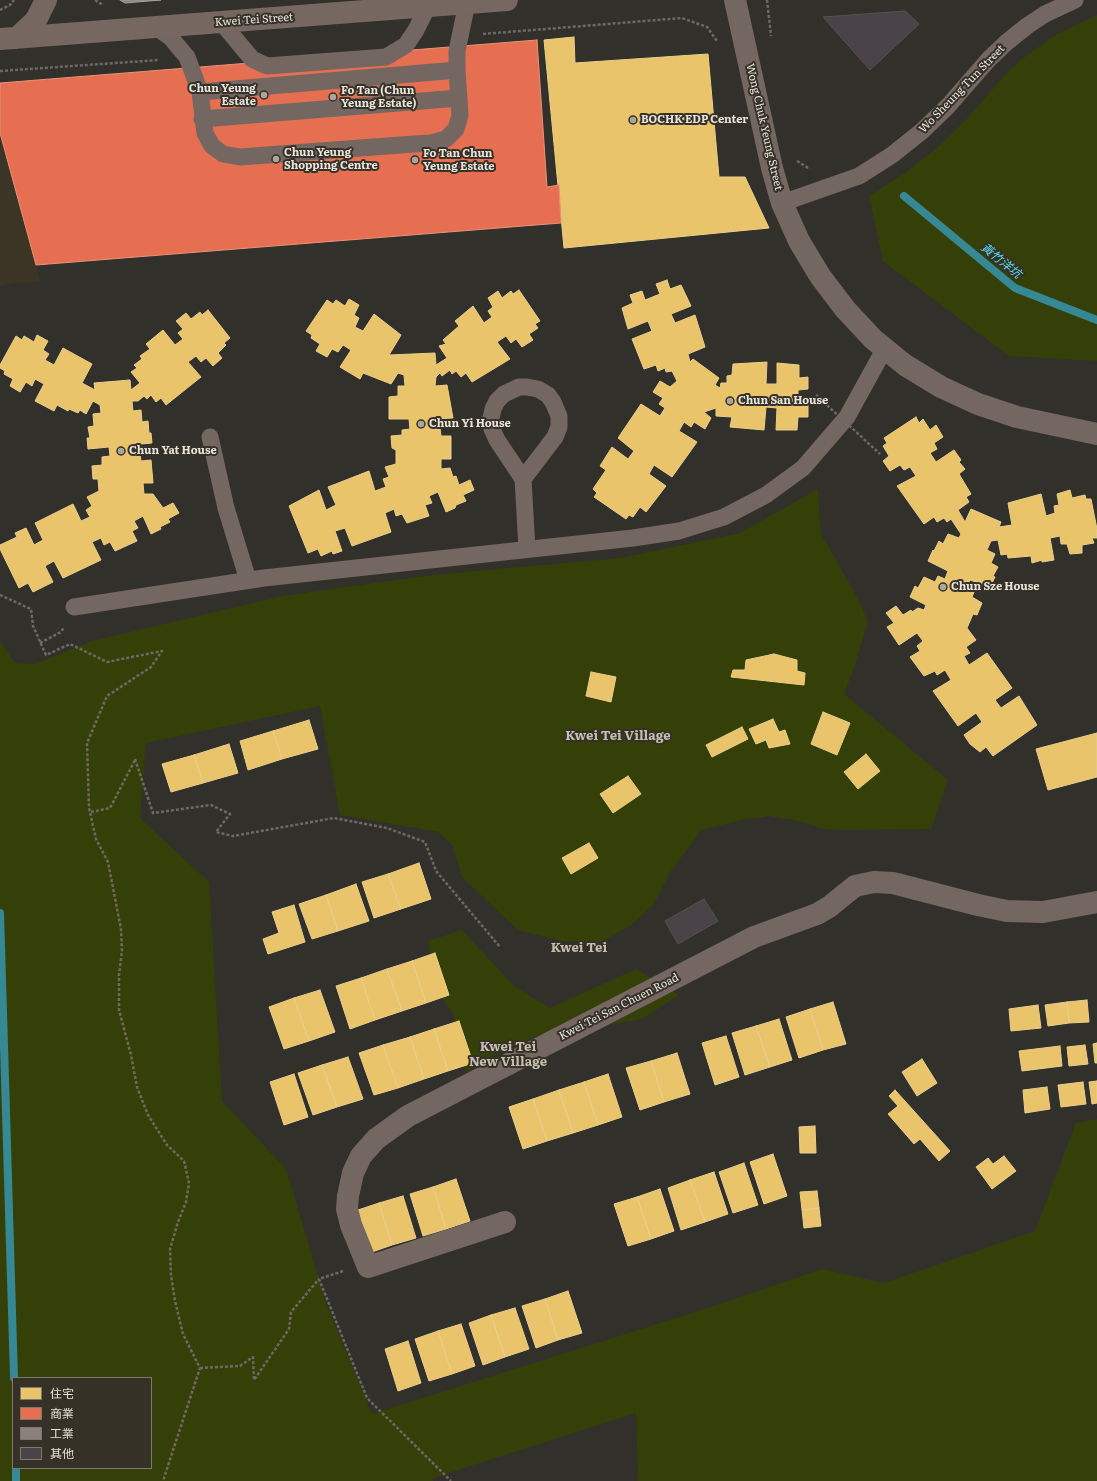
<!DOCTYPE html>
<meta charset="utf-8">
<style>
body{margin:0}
#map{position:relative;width:1097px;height:1481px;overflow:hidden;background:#32302a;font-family:Literata,"Noto Sans TC",serif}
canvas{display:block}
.legend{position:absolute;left:12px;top:1377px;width:140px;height:92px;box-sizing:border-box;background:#363126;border:1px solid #7e7970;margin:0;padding:5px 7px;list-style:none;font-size:12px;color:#e9e5de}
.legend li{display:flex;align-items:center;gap:8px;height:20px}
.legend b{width:20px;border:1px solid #7e7970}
</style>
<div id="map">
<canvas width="1097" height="1481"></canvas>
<ul class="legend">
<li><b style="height:11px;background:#e9c46a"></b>住宅</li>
<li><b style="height:11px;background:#e76f51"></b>商業</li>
<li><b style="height:11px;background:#8a817c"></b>工業</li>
<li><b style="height:11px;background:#494247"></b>其他</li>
</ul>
</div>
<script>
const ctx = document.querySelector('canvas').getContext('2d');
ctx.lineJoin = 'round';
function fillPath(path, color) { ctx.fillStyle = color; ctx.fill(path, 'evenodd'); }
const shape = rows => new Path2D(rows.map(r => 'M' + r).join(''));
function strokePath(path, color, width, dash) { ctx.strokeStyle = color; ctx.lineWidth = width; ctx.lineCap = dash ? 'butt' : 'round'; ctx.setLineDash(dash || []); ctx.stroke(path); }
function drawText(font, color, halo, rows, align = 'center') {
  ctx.font = font + ' Literata,"Noto Sans TC",serif'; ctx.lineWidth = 4; ctx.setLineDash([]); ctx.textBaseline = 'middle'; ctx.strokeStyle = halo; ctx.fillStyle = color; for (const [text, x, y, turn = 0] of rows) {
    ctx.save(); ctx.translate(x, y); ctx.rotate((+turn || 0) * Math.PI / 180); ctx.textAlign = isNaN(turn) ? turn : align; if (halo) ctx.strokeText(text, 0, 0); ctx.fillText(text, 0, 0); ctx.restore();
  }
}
fillPath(shape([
 [0,134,40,282,14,283,0,286]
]), '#3c3526');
fillPath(shape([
 [1097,15,1097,361,1009,356,883,261,869,196,905,173,937,148,965,121,1005,75,1022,59,1057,34],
 [818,489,821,534,855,593,868,621,854,668,844,694,948,780,931,829,843,830,824,829,799,821,769,816,742,820,701,830,671,871,654,904,630,926,601,942,562,941,518,930,462,877,452,845,439,832,340,815,320,706,146,743,140,818,209,882,222,1101,286,1169,327,1306,372,1414,708,1308,822,1269,884,1283,1035,1231,1076,1123,1097,1119,1097,1481,638,1481,636,1413,433,1478,433,1481,0,1481,0,641,15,663,35,664,92,641,283,596,432,575,621,558,740,533],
 [13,1378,151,1378,151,1468,13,1468],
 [462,930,514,986,550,1008,636,969,679,995,642,1019,534,1037,486,1059,467,1073,460,1057,453,1013,435,989,428,941]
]), '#344008');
const homes = shape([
 [574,37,575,63,708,54,719,177,745,177,769,228,564,248,544,40,574,37],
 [667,280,670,289,681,285,691,306,671,314,675,323,695,315,705,347,688,354,690,362,693,359,719,378,715,385,720,388,721,383,727,383,727,376,732,375,733,364,767,362,766,384,777,384,777,363,799,365,799,378,808,377,808,389,798,390,798,404,808,404,808,417,798,417,797,430,776,430,777,408,766,407,764,430,730,427,732,417,716,416,716,408,704,412,711,418,705,429,694,422,691,427,684,422,679,431,697,442,672,477,654,465,649,474,666,486,646,512,640,507,633,517,629,515,626,519,594,497,597,493,593,489,606,470,600,466,612,447,628,459,634,451,618,438,641,404,660,416,665,408,659,404,663,398,653,392,660,381,670,387,677,381,672,371,666,372,665,368,658,371,656,365,644,369,632,339,652,331,648,321,628,329,622,308,633,303,630,295,642,291,645,300,660,294,656,284,667,280],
 [519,290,540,321,535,324,538,328,529,334,533,340,522,347,516,339,511,343,506,336,497,342,510,359,472,382,466,373,461,377,456,371,452,374,450,370,442,376,440,373,436,377,435,386,447,385,453,418,432,419,432,429,440,428,441,436,451,436,451,459,441,459,441,469,450,468,453,477,456,476,459,485,470,480,474,490,463,495,466,501,456,505,455,508,446,512,438,492,429,496,432,503,425,505,429,516,407,523,402,514,396,516,394,509,385,513,391,532,352,546,345,528,335,531,342,551,333,554,332,551,321,556,318,549,308,553,289,506,319,490,326,510,336,505,328,487,369,471,375,491,386,487,383,479,389,477,385,467,396,464,396,450,392,448,391,436,402,435,402,430,410,429,409,419,389,419,389,397,398,396,398,386,405,386,404,375,398,373,391,384,363,373,360,379,340,367,351,350,343,345,338,352,332,349,327,357,316,351,320,344,311,338,312,335,306,331,327,300,333,304,336,300,345,306,349,299,359,305,354,315,359,318,355,327,363,331,374,314,401,335,389,355,435,353,436,365,447,358,439,346,446,344,443,340,459,326,455,321,473,306,484,323,492,317,488,311,493,307,488,298,498,291,502,298,511,291,513,294,519,290],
 [208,310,230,338,224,343,226,345,218,353,222,358,213,366,206,358,201,362,196,356,188,362,201,377,166,405,161,398,156,402,151,395,147,399,144,396,138,401,132,401,133,411,141,410,142,422,148,421,149,433,151,433,152,443,131,445,132,454,140,454,141,461,151,460,153,483,143,483,144,494,153,494,163,508,173,503,179,513,168,519,170,522,160,527,161,529,151,534,143,516,134,521,138,528,132,531,137,541,115,551,110,542,104,545,101,538,92,542,101,560,63,578,54,561,45,566,53,582,33,592,28,583,19,588,0,549,0,545,17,537,15,533,26,528,34,545,43,540,35,523,73,504,81,521,90,517,86,510,92,506,87,497,99,491,98,479,93,479,92,466,102,465,102,457,110,456,109,447,88,449,87,438,90,438,88,427,94,426,93,414,101,413,100,405,93,401,86,414,80,410,78,413,69,409,68,411,57,405,54,411,35,401,44,384,35,379,32,386,26,382,20,392,10,386,13,379,4,374,5,371,0,368,0,365,16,336,22,340,24,336,34,342,37,335,48,341,43,350,49,354,45,360,54,365,63,348,92,364,82,383,95,390,94,383,130,380,131,390,140,383,131,372,137,368,134,365,142,359,140,356,150,349,146,344,163,330,175,345,183,339,178,333,183,329,176,321,186,313,191,319,200,312,202,315,208,310],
 [916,417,919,423,923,419,930,430,936,425,943,437,934,443,937,449,930,453,936,462,954,450,961,460,959,462,965,469,959,474,971,494,966,497,969,502,958,510,965,522,971,509,1001,522,999,527,1012,525,1008,503,1041,494,1046,516,1055,513,1054,506,1059,505,1057,494,1070,490,1072,498,1085,495,1086,499,1091,499,1097,529,1097,538,1092,538,1094,543,1082,545,1082,553,1070,554,1067,544,1061,544,1060,536,1050,538,1054,560,1042,562,1042,560,1032,563,1031,556,1008,558,1007,554,1001,555,998,540,991,541,987,550,995,554,991,563,998,567,993,576,995,577,990,587,970,580,966,589,974,592,972,597,982,603,977,615,973,614,967,628,976,640,966,647,970,653,964,656,969,665,987,653,1012,688,995,700,1001,708,1019,696,1037,725,993,756,986,747,980,752,970,744,964,735,982,722,976,713,958,726,933,691,951,680,945,670,937,675,935,671,924,676,910,657,920,651,917,646,923,641,917,633,899,645,887,627,894,623,886,613,896,606,903,615,911,610,912,612,918,608,924,610,926,605,910,597,915,586,918,588,924,577,935,582,938,576,945,579,948,571,928,561,933,550,934,551,939,541,943,544,948,534,959,538,961,534,951,519,947,522,944,518,937,522,934,517,924,524,897,486,916,476,910,467,904,470,900,465,890,471,883,461,889,456,883,446,887,443,884,438,916,417],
 [774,654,797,660,797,671,805,673,804,685,731,677,733,670,745,670,746,660,774,654],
 [591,672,616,677,611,702,586,696,591,672],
 [823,712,850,723,837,755,811,744,823,712],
 [773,719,779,732,785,730,790,744,769,748,766,740,756,744,749,729,773,719],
 [309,720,318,749,282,759,273,731,309,720],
 [742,727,748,739,712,757,706,745,742,727],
 [273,731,282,759,248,770,240,741,273,731],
 [1097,733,1097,777,1048,790,1036,749,1097,733],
 [229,744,238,773,203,783,194,755,229,744],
 [866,754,880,771,858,789,844,772,866,754],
 [194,755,203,783,171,792,162,764,194,755],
 [628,776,641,794,613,813,600,794,628,776],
 [589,843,598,858,571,874,562,858,589,843],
 [419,863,431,899,401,909,388,874,419,863],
 [388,874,401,909,374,918,362,882,388,874],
 [356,884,369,921,338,931,326,895,356,884],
 [326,895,338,931,312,939,299,904,326,895],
 [294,905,305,942,268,954,263,939,279,933,272,912,294,905],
 [435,953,449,995,426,1003,412,961,435,953],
 [412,961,426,1003,402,1011,387,969,412,961],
 [387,969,402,1011,375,1020,361,978,387,969],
 [361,978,375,1020,350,1029,336,986,361,978],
 [320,990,335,1032,309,1041,294,998,320,990],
 [294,998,309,1041,284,1049,269,1007,294,998],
 [1087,1000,1089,1022,1069,1023,1067,1002,1087,1000],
 [833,1002,846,1044,823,1050,810,1009,833,1002],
 [1067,1002,1069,1023,1048,1026,1045,1005,1067,1002],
 [1038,1005,1041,1028,1011,1031,1009,1009,1038,1005],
 [810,1009,823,1050,799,1058,786,1017,810,1009],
 [779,1019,792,1060,770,1067,756,1026,779,1019],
 [459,1021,473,1063,448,1071,434,1029,459,1021],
 [756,1026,770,1067,745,1075,732,1033,756,1026],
 [434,1029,448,1071,424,1079,410,1037,434,1029],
 [726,1036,739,1077,715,1085,702,1043,726,1036],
 [410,1037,424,1079,398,1088,383,1045,410,1037],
 [1097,1043,1097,1063,1095,1063,1093,1044,1097,1043],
 [383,1045,398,1088,374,1095,359,1053,383,1045],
 [1085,1045,1088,1064,1069,1066,1067,1047,1085,1045],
 [1060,1046,1062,1066,1022,1071,1019,1051,1060,1046],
 [677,1053,690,1094,664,1102,651,1061,677,1053],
 [348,1057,363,1099,337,1107,322,1065,348,1057],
 [922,1059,937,1083,917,1096,902,1072,922,1059],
 [651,1061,664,1102,640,1110,626,1068,651,1061],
 [322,1065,337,1107,313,1115,298,1073,322,1065],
 [294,1074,308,1117,284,1125,270,1082,294,1074],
 [608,1074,622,1117,598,1125,584,1082,608,1074],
 [1097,1081,1097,1103,1092,1104,1089,1082,1097,1081],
 [584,1082,598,1125,573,1133,559,1090,584,1082],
 [1083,1082,1086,1104,1061,1107,1058,1085,1083,1082],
 [1047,1087,1050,1109,1025,1113,1023,1090,1047,1087],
 [559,1090,573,1133,547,1141,533,1099,559,1090],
 [895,1090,950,1151,939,1161,920,1139,914,1144,888,1114,898,1106,889,1096,895,1090],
 [533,1099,547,1141,523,1149,509,1107,533,1099],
 [815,1126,816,1153,800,1153,799,1127,815,1126],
 [773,1154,787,1196,764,1204,750,1162,773,1154],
 [1004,1156,1016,1171,992,1189,976,1167,988,1158,993,1164,1004,1156],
 [744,1163,758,1205,733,1213,719,1172,744,1163],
 [714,1172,728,1214,705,1222,690,1180,714,1172],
 [456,1179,470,1221,446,1229,433,1187,456,1179],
 [690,1180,705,1222,681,1230,668,1188,690,1180],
 [433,1187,446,1229,423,1236,410,1194,433,1187],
 [660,1189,674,1231,651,1239,637,1197,660,1189],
 [817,1191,819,1208,802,1210,800,1192,817,1191],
 [403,1196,416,1238,392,1245,379,1203,403,1196],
 [637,1197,651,1239,628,1246,614,1204,637,1197],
 [379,1203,392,1245,372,1252,358,1210,379,1203],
 [819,1208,821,1226,804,1228,802,1210,819,1208],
 [568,1291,582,1333,558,1340,545,1299,568,1291],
 [545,1299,558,1340,536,1348,522,1306,545,1299],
 [515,1308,529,1349,505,1357,491,1315,515,1308],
 [491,1315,505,1357,483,1365,469,1323,491,1315],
 [461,1324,475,1366,452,1374,438,1331,461,1324],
 [438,1331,452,1374,429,1381,415,1339,438,1331],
 [408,1341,421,1383,398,1391,385,1349,408,1341]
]);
fillPath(homes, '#e9c46a');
strokePath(homes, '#e9ce8d', 1);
const shops = shape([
 [537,40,547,187,559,185,561,223,36,265,0,133,0,83,537,40]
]);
fillPath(shops, '#e76f51');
strokePath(shops, '#e8927b', 1);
const industry = shape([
 [120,0,161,0,125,3,120,0]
]);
fillPath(industry, '#8a817c');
strokePath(industry, '#a69f99', 1);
strokePath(shape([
 [904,196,1015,288,1097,320],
 [0,913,14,1378],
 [16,1468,16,1481]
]), '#368994', 8);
const building = shape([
 [905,11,919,24,870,70,823,17,905,11],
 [704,899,718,921,678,944,665,921,704,899]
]);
fillPath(building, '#494247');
strokePath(building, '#555251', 1);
strokePath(shape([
 [95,0,103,5],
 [767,0,771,36],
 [0,10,10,5,14,0],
 [483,34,682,18,707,27,717,41],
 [0,71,159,60],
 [797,161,810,169],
 [0,595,31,609,33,626,46,655,70,644,107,662,162,651,151,667,107,696,87,743,89,808,96,839,108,862,121,929,122,951,119,975,119,1010,131,1055,137,1087,148,1115,167,1145,184,1161,189,1183,186,1202,178,1222,170,1249,171,1275,175,1301,183,1334,200,1368,163,1481],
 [40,643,61,632,64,627],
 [135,759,153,813,211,805,230,814,216,832,233,836,334,818,387,828,425,842,436,871,500,947],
 [91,812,110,808,135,760],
 [343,1271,319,1279,367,1398,451,1481],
 [200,1368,240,1366,253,1357,254,1380,289,1329,291,1312,319,1279]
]), '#706763', 2.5, [3, 2]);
strokePath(shape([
 [222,23,252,59,267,66,386,57,406,45,416,30,428,6],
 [156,27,171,38,187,57,200,92,205,133,212,146,223,154,240,157,414,144,431,143,446,139,456,129,460,115,457,70,457,51,467,3],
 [200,92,457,70],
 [202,119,459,98],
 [782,203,859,176,892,155,922,131,948,106,989,59,1007,42,1027,26,1045,14,1075,0],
 [210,437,226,508,248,580],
 [523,479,555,437,559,427,559,416,553,402,548,395,538,389,527,387,519,387,504,394,497,401,493,409,491,418,492,429,497,440,523,479,527,549],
 [74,607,264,578,633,538,679,531,724,517,766,495,803,468,847,417,885,348]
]), '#746660', 17);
strokePath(shape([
 [735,0,772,168,782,203,799,241,820,276,845,309,873,339,905,365,941,387,978,404,1017,417,1097,434],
 [505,1222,368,1267,351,1225,347,1209,348,1196,353,1173,361,1156,376,1139,408,1116,754,937,817,914,829,907,855,886,874,882,893,883,978,905,1007,911,1043,912,1097,902]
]), '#746660', 22);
strokePath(shape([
 [17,38,36,20,46,0],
 [0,39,507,0]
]), '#776761', 22);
strokePath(shape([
 [816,395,880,454]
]), '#706763', 2.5, [3, 2]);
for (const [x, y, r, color] of [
 [264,95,4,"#a9a69f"],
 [333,97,4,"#a9a69f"],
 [633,120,4,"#a9a69f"],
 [276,159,4,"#a9a69f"],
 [415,160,4,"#a9a69f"],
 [730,401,4,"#a9a69f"],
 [421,424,4,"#a9a69f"],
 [121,451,4,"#a9a69f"],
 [943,587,4,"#a9a69f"]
]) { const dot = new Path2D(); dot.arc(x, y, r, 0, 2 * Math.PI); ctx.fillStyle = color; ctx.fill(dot); strokePath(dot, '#363126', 1.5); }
drawText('11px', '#e9e5de', '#363126', [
 ["Kwei Tei Street",254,20,-4],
 ["Wo Sheung Tun Street",962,89,-46],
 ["Wong Chuk Yeung Street",764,127,77],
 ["Kwei Tei San Chuen Road",619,1007,-27]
]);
drawText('bold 11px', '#e9e5de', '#363126', [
 ["Chun Yeung",256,89,"right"],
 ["Estate",256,102,"right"],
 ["Fo Tan (Chun",341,91],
 ["Yeung Estate)",341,104],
 ["BOCHK EDP Center",641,120],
 ["Chun Yeung",284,153],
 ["Shopping Centre",284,166],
 ["Fo Tan Chun",423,154],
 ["Yeung Estate",423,167],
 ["Chun San House",738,401],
 ["Chun Yi House",429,424],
 ["Chun Yat House",129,451],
 ["Chun Sze House",951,587]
], 'left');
drawText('italic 12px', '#5be0f1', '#363126', [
 ["黃竹洋坑",1001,261,39]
]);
drawText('bold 13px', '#c5bfb2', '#363126', [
 ["Kwei Tei Village",618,736],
 ["Kwei Tei",579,948],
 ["Kwei Tei",508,1047],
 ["New Village",508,1062]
]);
</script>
